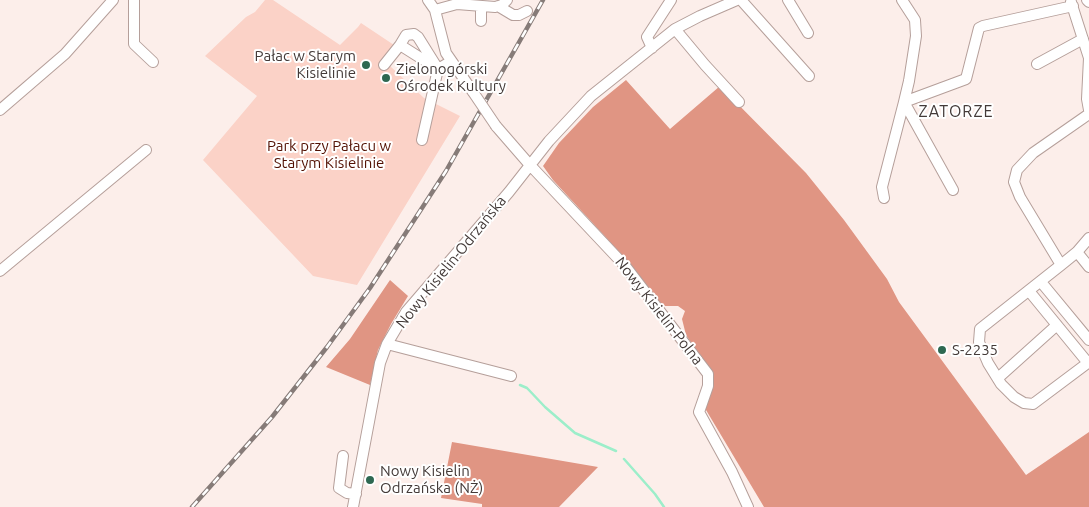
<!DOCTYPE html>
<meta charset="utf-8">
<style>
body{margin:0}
canvas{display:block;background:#fceeea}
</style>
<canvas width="1089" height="507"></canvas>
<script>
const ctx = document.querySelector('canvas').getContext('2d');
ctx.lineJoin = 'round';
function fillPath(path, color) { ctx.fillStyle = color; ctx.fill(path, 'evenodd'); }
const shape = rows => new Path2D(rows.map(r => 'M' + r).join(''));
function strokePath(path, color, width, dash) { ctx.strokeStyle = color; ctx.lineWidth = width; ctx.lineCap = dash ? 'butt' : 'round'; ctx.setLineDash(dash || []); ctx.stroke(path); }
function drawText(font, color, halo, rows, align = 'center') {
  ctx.font = font + ' Ubuntu,sans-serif'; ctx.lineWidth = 4; ctx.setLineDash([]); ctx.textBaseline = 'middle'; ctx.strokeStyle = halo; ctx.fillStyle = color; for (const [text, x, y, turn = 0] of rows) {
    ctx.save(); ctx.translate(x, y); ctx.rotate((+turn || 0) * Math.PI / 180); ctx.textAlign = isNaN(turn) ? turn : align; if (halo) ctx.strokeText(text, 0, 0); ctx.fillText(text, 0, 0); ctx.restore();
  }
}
fillPath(shape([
 [265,0,273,0,340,45,358,27,361,23,403,51,389,65,424,98,460,116,357,285,313,276,203,160,257,96,205,56,246,17,255,12]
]), '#fbd2c7');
fillPath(shape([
 [626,80,670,129,720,86,806,173,844,220,887,279,899,302,1026,475,1089,432,1089,507,764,507,706,410,705,364,686,335,682,319,685,311,678,306,665,306,657,300,623,256,553,180,543,166,559,143,593,107],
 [390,280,408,296,391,324,378,350,370,385,326,367,350,339],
 [452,442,598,467,559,507,482,507,482,504,441,498]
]), '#e09583');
strokePath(shape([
 [520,385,527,388,545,407,575,433,616,451],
 [624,459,655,494,664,507]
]), '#9ceeca', 2.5);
const minor = shape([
 [134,0,134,44,153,62],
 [428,0,435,10,437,18,446,53,473,92],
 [741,0,809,76],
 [788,0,808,33],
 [902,0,915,20,916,36,909,81,904,102,966,79,979,28,983,26,1073,6],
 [1087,0,1089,2],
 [1071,2,1089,58,1087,99,1089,110],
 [498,6,513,15,519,15,527,11],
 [435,10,457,4,495,7,502,5,507,0],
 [481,21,481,6],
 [675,29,705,65,739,102],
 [400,45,406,35,414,34,418,37,438,69,422,140],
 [652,48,647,37,671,0],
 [1037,64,1083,39],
 [384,65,400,45,438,69,450,62],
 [904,102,953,190],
 [0,110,65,54,113,0],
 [496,126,529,164,626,267,708,374,708,386,699,412,732,472,748,507],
 [884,198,882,187,904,102],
 [1089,238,1077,252,1061,265,980,329,979,342,988,363,1001,384,1014,397,1024,403,1033,404,1089,362],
 [1077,252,1089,267],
 [1061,265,1020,197,1014,182,1017,170,1033,153,1089,114],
 [0,271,146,150],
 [1041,282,1089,340],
 [1029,291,1088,363],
 [387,344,511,376],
 [998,378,1057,325],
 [343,456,339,488,347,493,356,494],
 [353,507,380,363,387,344,406,312,509,192,549,141,591,96,675,29,700,16,737,0]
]);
strokePath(minor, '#b59f9a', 12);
strokePath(minor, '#fff', 10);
const rail = shape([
 [192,507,272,417,327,347,370,288,446,171,543,0]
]);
strokePath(rail, '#867b78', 4.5);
strokePath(rail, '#fff', 2.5, [8]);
const minorBridge = shape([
 [473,92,496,126]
]);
strokePath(minorBridge, '#b59f9a', 12, []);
strokePath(minorBridge, '#fff', 10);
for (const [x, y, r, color] of [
 [366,65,5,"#2e6851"],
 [386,78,5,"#2e6851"],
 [942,350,5,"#2e6851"],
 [370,480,5,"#2e6851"]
]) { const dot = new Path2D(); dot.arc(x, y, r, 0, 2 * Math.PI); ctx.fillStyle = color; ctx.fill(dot); strokePath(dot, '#fff', 2); }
drawText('15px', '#433a38', '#fff', [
 ["Pałac w Starym",356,56,"right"],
 ["Kisielinie",356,73,"right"],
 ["Zielonogórski",396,69],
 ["Ośrodek Kultury",396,86],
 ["S-2235",952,350],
 ["Nowy Kisielin",380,471],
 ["Odrzańska (NŻ)",380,488]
], 'left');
drawText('15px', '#521002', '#fff', [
 ["Park przy Pałacu w",329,146],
 ["Starym Kisielinie",329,163]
]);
drawText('15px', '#433a38', '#fff', [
 ["Nowy Kisielin-Odrzańska",451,262,-51],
 ["Nowy Kisielin-Polna",659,311,52]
]);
ctx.letterSpacing = '1px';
drawText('16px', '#433a38', '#fff', [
 ["ZATORZE",956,112]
]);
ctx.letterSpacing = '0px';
</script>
